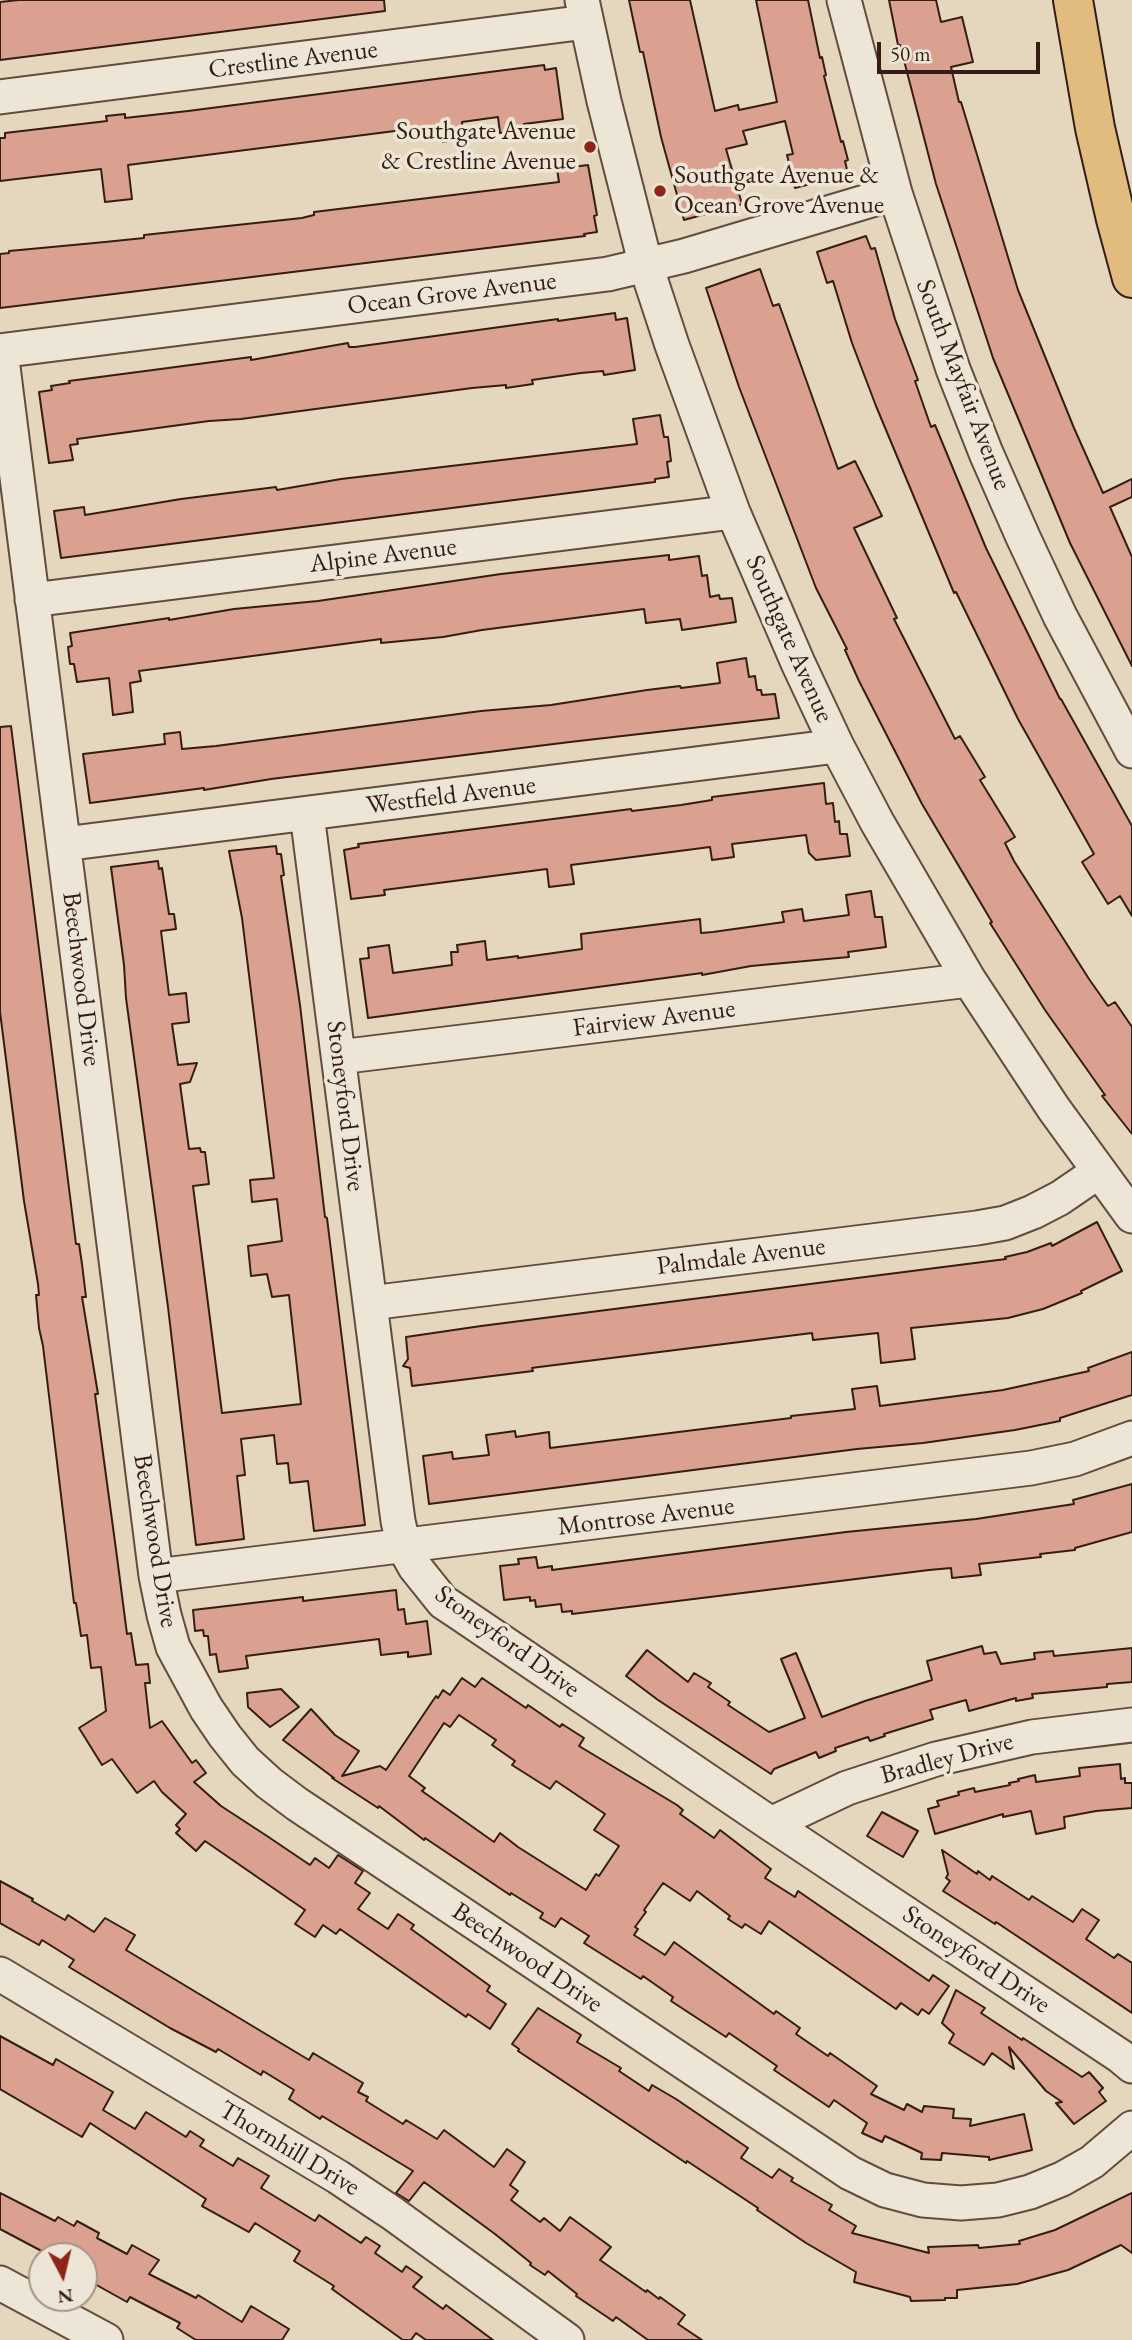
<!DOCTYPE html>
<style>
body{margin:0}
#map{position:relative;width:1132px;height:2340px;overflow:hidden;background:#e4d7be;font-family:"EB Garamond",serif}
canvas{display:block}
.north{position:absolute;left:28px;top:2242px;width:70px;height:70px;box-sizing:border-box;background:#ede5d5;border:2px solid #a49588;border-radius:50%;rotate:173deg;font-size:19px;font-weight:700;line-height:28px;text-align:center;color:#361d14}
.north::after{content:'';display:block;margin:auto;width:24px;height:32px;background:#8f2418;clip-path:polygon(50% 0,100% 100%,50% 72%,0 100%)}
.scale{position:absolute;left:877px;top:42px;width:163px;height:32px;box-sizing:border-box;border:4px solid #361d14;border-top:0;padding-left:9px;font-size:21px;line-height:24px;white-space:nowrap;color:#361d14;-webkit-text-stroke:5px #ede5d5;paint-order:stroke}
</style>
<div id="map">
<canvas width="1132" height="2340"></canvas>
<div class="north">N</div>
<div class="scale">50 m</div>
</div>
<script>
const ctx = document.querySelector('canvas').getContext('2d');
ctx.lineJoin = 'round';
function fillPath(path, color) { ctx.fillStyle = color; ctx.fill(path, 'evenodd'); }
const shape = rows => new Path2D(rows.map(r => 'M' + r).join(''));
function strokePath(path, color, width, dash) { ctx.strokeStyle = color; ctx.lineWidth = width; ctx.lineCap = dash ? 'butt' : 'round'; ctx.setLineDash(dash || []); ctx.stroke(path); }
function drawText(font, color, halo, rows, align = 'center') {
  ctx.font = font + ' "EB Garamond",serif'; ctx.lineWidth = 7; ctx.setLineDash([]); ctx.textBaseline = 'middle'; ctx.strokeStyle = halo; ctx.fillStyle = color; for (const [text, x, y, turn = 0] of rows) {
    ctx.save(); ctx.translate(x, y); ctx.rotate((+turn || 0) * Math.PI / 180); ctx.textAlign = isNaN(turn) ? turn : align; if (halo) ctx.strokeText(text, 0, 0); ctx.fillText(text, 0, 0); ctx.restore();
  }
}
const building = shape([
 [19,0,384,0,385,11,0,60,0,2,19,0],
 [629,0,690,0,715,111,738,105,739,110,777,102,756,0,808,0,820,58,822,57,826,75,824,76,841,142,843,141,848,160,845,161,848,174,795,188,787,155,793,154,785,121,743,131,747,144,726,149,742,204,684,220,661,137,643,52,640,52,629,0],
 [889,0,936,0,941,22,962,17,973,62,951,67,959,102,961,102,1018,290,1074,428,1103,493,1132,479,1132,497,1110,507,1132,557,1132,666,1070,543,993,358,936,184,900,45,898,45,889,0],
 [544,65,545,70,556,68,563,119,524,124,525,130,500,133,498,117,462,122,463,139,443,142,442,125,128,165,132,199,105,202,101,169,0,181,0,138,5,138,5,133,107,121,106,116,125,114,125,118,188,111,544,65],
 [588,165,597,215,594,216,597,232,584,234,585,236,0,308,0,254,9,253,9,251,105,242,144,238,144,235,302,218,314,215,314,212,559,182,557,169,588,165],
 [866,236,871,249,875,248,895,319,918,380,915,381,931,427,935,425,986,548,1060,699,1061,699,1132,826,1132,916,1120,896,1108,904,1082,862,1094,854,1018,719,956,592,954,593,876,406,852,343,833,281,827,283,817,252,866,236],
 [760,269,773,306,779,304,838,469,855,461,882,516,854,528,897,618,894,619,955,739,960,736,985,777,980,780,1015,837,1005,843,1014,861,1089,979,1108,1006,1115,1002,1132,1027,1132,1134,1102,1096,1105,1095,1045,1010,990,923,992,922,922,804,859,681,845,650,847,649,816,588,739,387,706,288,760,269],
 [615,313,616,320,627,318,635,370,604,375,603,371,581,373,532,380,533,384,506,388,506,385,472,388,241,419,209,421,77,439,78,444,70,445,73,460,49,463,39,392,52,390,51,386,70,383,69,381,153,370,251,357,251,360,348,343,349,347,355,347,558,319,558,321,615,313],
 [660,415,664,437,668,437,671,461,667,462,669,477,655,479,655,482,61,558,54,511,84,507,85,515,181,499,276,487,277,490,341,479,637,444,633,419,660,415],
 [669,555,669,560,699,556,702,576,707,575,710,597,719,595,720,599,732,598,736,622,682,630,680,619,646,623,644,609,482,630,443,637,381,643,381,639,139,671,141,681,130,683,133,712,113,715,109,678,77,682,74,664,70,664,68,647,72,646,70,633,169,618,169,620,234,609,318,601,501,574,669,555],
 [746,658,749,677,755,676,757,690,761,690,762,695,775,694,779,718,570,742,271,779,204,790,204,788,90,803,83,754,165,744,164,734,180,732,182,749,216,746,481,711,551,705,647,690,680,686,681,688,720,683,717,663,746,658],
 [11,726,76,1244,79,1244,82,1264,86,1297,82,1297,98,1394,95,1394,117,1557,127,1634,131,1633,136,1665,148,1664,150,1683,145,1683,150,1728,162,1721,192,1763,196,1760,206,1773,194,1782,221,1806,267,1836,310,1865,315,1858,329,1868,338,1855,363,1871,355,1883,370,1893,358,1909,388,1929,398,1914,414,1925,411,1929,490,1986,487,1991,506,2004,490,2029,468,2014,466,2017,340,1929,336,1934,323,1925,315,1937,295,1924,305,1910,205,1841,196,1851,176,1833,180,1829,176,1825,186,1814,162,1792,154,1781,137,1793,112,1759,102,1765,79,1728,106,1711,101,1667,91,1668,87,1635,81,1636,76,1603,74,1603,43,1346,39,1328,36,1295,39,1295,38,1284,24,1201,0,1012,0,727,11,726],
 [824,783,826,804,833,803,835,822,839,821,840,834,847,834,850,856,816,860,809,853,806,835,732,844,734,857,712,860,710,847,571,865,574,884,549,887,547,869,384,890,385,895,351,899,344,850,359,847,358,844,631,809,632,811,681,805,712,800,712,797,824,783],
 [276,846,277,854,281,854,284,875,281,876,300,1005,325,1217,327,1218,365,1525,314,1531,308,1481,290,1483,288,1463,277,1464,274,1435,241,1439,245,1475,237,1476,244,1539,196,1545,168,1307,126,998,124,965,111,867,158,861,159,869,162,868,169,914,174,914,176,929,161,931,169,995,186,993,189,1022,172,1024,178,1065,197,1063,190,1082,180,1084,189,1149,200,1148,201,1152,205,1152,209,1184,193,1186,222,1413,301,1404,289,1295,272,1297,267,1274,251,1276,248,1246,282,1241,277,1199,252,1202,250,1180,274,1178,242,918,229,851,276,846],
 [871,891,875,917,882,917,886,947,848,952,849,957,751,966,702,975,702,973,368,1018,360,959,369,958,368,948,389,945,393,973,452,965,451,952,458,952,457,945,485,941,487,960,518,956,518,958,582,949,581,934,700,919,701,933,713,932,784,922,782,912,802,909,804,921,849,915,846,895,871,891],
 [1097,1222,1122,1271,1081,1291,1082,1293,1043,1309,1008,1318,911,1328,915,1359,881,1363,878,1333,813,1340,812,1333,539,1367,532,1368,533,1371,412,1386,410,1368,403,1366,408,1359,406,1337,481,1326,1006,1259,1005,1257,1027,1252,1051,1243,1052,1246,1097,1222],
 [1132,1352,1132,1395,1060,1418,1060,1421,1015,1430,923,1443,857,1449,429,1504,423,1456,452,1452,453,1459,489,1455,486,1435,515,1431,516,1437,549,1432,550,1448,791,1418,791,1416,855,1409,852,1389,877,1386,880,1406,1003,1390,1089,1371,1088,1368,1132,1352],
 [1132,1484,1132,1532,1075,1548,1075,1550,1040,1554,1041,1557,979,1564,981,1575,952,1578,951,1568,929,1570,572,1614,572,1611,562,1612,561,1604,536,1607,535,1600,530,1601,530,1597,504,1600,500,1566,519,1564,518,1559,536,1557,538,1568,552,1566,552,1570,846,1532,976,1519,1074,1504,1073,1500,1132,1484],
 [396,1590,398,1610,404,1609,406,1624,427,1621,431,1654,408,1657,408,1652,381,1655,379,1639,246,1656,248,1668,219,1672,216,1654,210,1655,208,1636,204,1636,203,1630,195,1631,193,1610,303,1597,303,1601,396,1590],
 [982,1646,984,1654,996,1652,1001,1664,1035,1659,1034,1653,1053,1651,1054,1656,1132,1648,1132,1682,1107,1684,1107,1687,1032,1694,1033,1698,1016,1701,1016,1698,969,1711,966,1700,930,1710,933,1719,884,1734,885,1736,870,1741,868,1737,835,1748,836,1751,819,1758,816,1752,774,1769,771,1774,658,1700,626,1676,647,1650,688,1682,694,1673,711,1683,708,1687,730,1702,728,1705,769,1732,805,1718,781,1659,796,1653,822,1717,865,1701,932,1680,927,1661,982,1646],
 [462,1678,475,1687,482,1678,526,1708,528,1705,560,1727,562,1724,584,1738,579,1746,677,1805,683,1810,680,1814,714,1838,720,1830,771,1869,765,1878,795,1897,798,1891,929,1981,933,1975,949,1986,929,2014,922,2009,918,2015,901,2003,896,2009,769,1921,761,1934,745,1924,742,1928,728,1919,730,1916,697,1891,690,1901,663,1883,644,1910,646,1912,635,1927,638,1929,634,1935,665,1955,674,1942,774,2014,776,2011,800,2028,796,2034,828,2056,830,2053,877,2086,871,2094,904,2110,907,2104,922,2112,924,2106,954,2109,953,2118,971,2119,970,2126,1024,2114,1032,2150,989,2160,989,2157,942,2153,941,2160,921,2159,922,2153,885,2136,882,2142,862,2133,867,2123,834,2100,829,2107,774,2070,777,2066,729,2033,726,2037,671,2001,673,1997,643,1976,641,1979,584,1943,589,1936,561,1918,555,1927,540,1918,543,1913,511,1893,510,1895,425,1838,424,1840,379,1806,378,1808,332,1778,334,1778,283,1740,311,1709,335,1735,359,1751,342,1776,380,1766,386,1770,436,1696,438,1698,443,1690,450,1695,462,1678],
 [459,1715,496,1740,492,1745,515,1761,512,1765,550,1789,556,1781,605,1814,594,1830,619,1846,599,1876,596,1874,586,1890,518,1847,500,1833,494,1842,422,1791,425,1788,409,1776,444,1723,450,1727,459,1715],
 [281,1689,299,1707,270,1727,248,1707,247,1693,281,1689],
 [1120,1764,1121,1779,1125,1778,1125,1783,1132,1783,1132,1808,1096,1811,1064,1817,1065,1828,1036,1834,1031,1811,1003,1817,1003,1814,935,1834,928,1809,939,1806,937,1801,959,1795,958,1792,974,1788,975,1792,1010,1785,1009,1783,1019,1781,1018,1779,1035,1775,1036,1782,1080,1776,1079,1768,1120,1764],
 [882,1812,918,1831,903,1857,867,1836,882,1812],
 [942,1850,977,1874,978,1871,990,1880,992,1876,1029,1900,1032,1896,1073,1922,1082,1909,1099,1920,1086,1939,1114,1958,1118,1954,1132,1963,1132,2013,996,1922,995,1924,943,1891,950,1881,946,1878,948,1874,942,1850],
 [0,1881,33,1899,32,1901,65,1920,68,1915,94,1932,105,1918,135,1935,126,1950,309,2060,313,2053,363,2083,358,2092,368,2097,366,2101,403,2124,406,2120,437,2139,444,2130,494,2167,507,2149,525,2162,510,2185,518,2191,511,2200,540,2222,544,2218,560,2231,570,2217,611,2247,600,2260,646,2292,647,2290,659,2299,660,2297,685,2315,678,2324,702,2340,648,2340,616,2317,613,2321,576,2296,577,2294,548,2271,545,2275,530,2265,531,2263,495,2234,424,2182,409,2201,396,2193,413,2171,322,2116,320,2119,289,2099,294,2090,263,2071,261,2075,218,2049,216,2052,170,2028,69,1967,74,1960,42,1940,39,1945,0,1923,0,1881],
 [956,1990,985,2008,981,2013,1022,2040,1023,2038,1082,2077,1089,2072,1103,2088,1099,2092,1106,2101,1074,2124,1056,2103,1062,2102,1046,2091,1009,2047,1014,2069,992,2053,984,2065,949,2043,954,2034,942,2023,956,1990],
 [538,2008,581,2035,577,2042,621,2068,619,2071,649,2091,652,2085,676,2099,748,2148,741,2158,772,2178,779,2169,793,2178,791,2181,832,2205,829,2210,856,2226,852,2233,929,2253,928,2247,978,2245,979,2248,1020,2244,1019,2241,1055,2230,1132,2193,1132,2253,1121,2245,1068,2270,1017,2284,957,2290,957,2298,945,2298,945,2300,911,2301,910,2297,854,2282,856,2272,806,2243,757,2210,758,2208,687,2161,686,2163,518,2051,519,2049,512,2044,538,2008],
 [0,2036,53,2065,56,2059,113,2092,103,2110,135,2129,146,2112,186,2137,190,2131,204,2140,200,2146,233,2166,238,2158,269,2176,261,2188,315,2221,319,2215,361,2243,366,2237,380,2246,375,2253,402,2272,406,2266,422,2277,413,2287,443,2309,446,2305,493,2340,426,2340,416,2333,411,2340,403,2340,332,2289,334,2286,294,2261,300,2251,255,2223,249,2232,202,2206,206,2199,90,2123,82,2137,0,2089,0,2036],
 [0,2193,55,2221,58,2217,74,2226,77,2221,99,2233,97,2238,127,2254,132,2245,159,2260,149,2274,196,2298,198,2295,242,2322,251,2306,289,2329,282,2340,196,2340,177,2328,180,2323,130,2297,127,2302,84,2278,84,2256,51,2256,0,2229,0,2193]
]);
fillPath(building, '#daa090');
strokePath(building, '#361d14', 2);
const minor = shape([
 [582,0,604,101,646,266,672,345,733,512,798,663,837,746,877,822,969,980,1054,1109,1132,1216],
 [844,0,895,193,953,369,986,453,1023,537,1060,616,1132,751],
 [0,97,586,22],
 [0,351,608,274,684,256,895,193],
 [1,351,156,1576,164,1615,173,1647,206,1708,225,1736,245,1761,269,1783,297,1804,850,2173,885,2190,923,2200,961,2203,998,2200,1030,2192,1062,2179,1092,2162,1132,2128],
 [32,600,733,512],
 [307,814,398,1521,404,1547,415,1567,443,1602,461,1614,771,1824,1120,2056,1132,2066],
 [64,844,837,746],
 [339,1057,969,980],
 [370,1303,977,1228,1005,1223,1033,1212,1060,1198,1098,1172],
 [156,1576,1031,1468,1075,1459,1132,1438],
 [771,1824,847,1788,936,1759,1032,1737,1132,1725],
 [0,1974,338,2177,392,2213,567,2340],
 [0,2283,106,2340]
]);
const major = shape([
 [1073,0,1095,128,1116,219,1132,278]
]);
strokePath(minor, '#624c3e', 37);
strokePath(major, '#361d14', 42);
strokePath(minor, '#ede5d5', 33);
strokePath(major, '#e2bc7f', 38);
for (const [x, y, r, color] of [
 [590,147,7,"#8f2418"],
 [660,191,7,"#8f2418"]
]) { const dot = new Path2D(); dot.arc(x, y, r, 0, 2 * Math.PI); ctx.fillStyle = color; ctx.fill(dot); strokePath(dot, '#ede5d5', 2.5); }
drawText('26px', '#361d14', '#ede5d5', [
 ["Crestline Avenue",293,60,-7],
 ["Ocean Grove Avenue",452,294,-7],
 ["South Mayfair Avenue",963,385,69],
 ["Alpine Avenue",383,556,-7],
 ["Southgate Avenue",789,639,66],
 ["Westfield Avenue",451,796,-7],
 ["Beechwood Drive",81,979,83],
 ["Fairview Avenue",654,1019,-7],
 ["Stoneyford Drive",345,1106,83],
 ["Palmdale Avenue",741,1257,-7],
 ["Montrose Avenue",646,1517,-7],
 ["Beechwood Drive",155,1541,81],
 ["Stoneyford Drive",507,1642,36],
 ["Bradley Drive",947,1759,-15],
 ["Beechwood Drive",527,1958,34],
 ["Stoneyford Drive",976,1960,34],
 ["Thornhill Drive",289,2149,31]
]);
drawText('26px', '#361d14', '#ede5d5', [
 ["Southgate Avenue",576,132],
 ["& Crestline Avenue",576,162],
 ["Southgate Avenue &",674,176,"left"],
 ["Ocean Grove Avenue",674,206,"left"]
], 'right');
</script>
